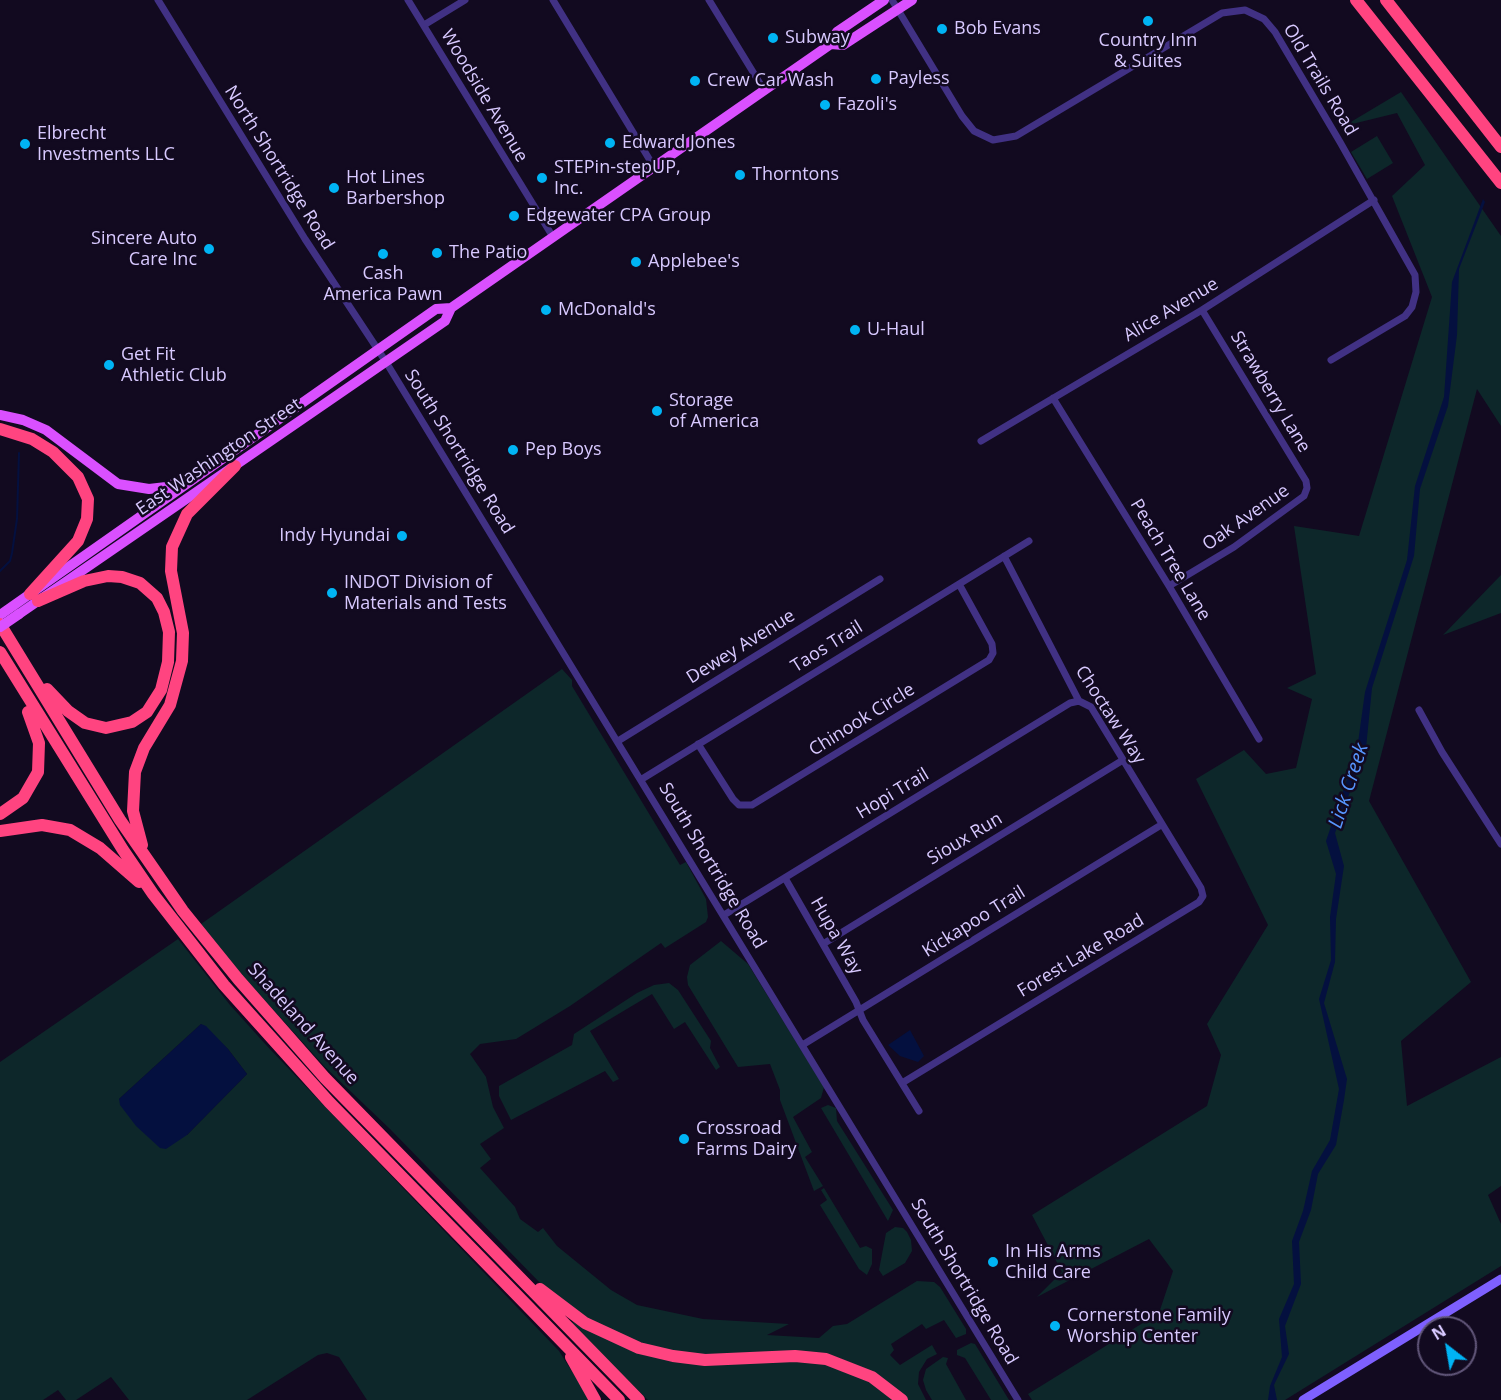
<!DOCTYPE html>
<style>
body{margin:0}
#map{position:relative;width:1501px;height:1400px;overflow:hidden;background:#120a20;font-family:"Open Sans",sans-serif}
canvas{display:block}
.north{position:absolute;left:1417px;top:1316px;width:60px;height:60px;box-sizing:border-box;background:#120a20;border:2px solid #615679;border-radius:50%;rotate:329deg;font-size:16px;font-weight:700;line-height:24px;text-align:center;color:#d8c9ff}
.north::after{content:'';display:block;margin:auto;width:21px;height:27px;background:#00b4f4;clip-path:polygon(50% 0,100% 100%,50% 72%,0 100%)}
</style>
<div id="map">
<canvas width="1501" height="1400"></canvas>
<div class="north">N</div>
</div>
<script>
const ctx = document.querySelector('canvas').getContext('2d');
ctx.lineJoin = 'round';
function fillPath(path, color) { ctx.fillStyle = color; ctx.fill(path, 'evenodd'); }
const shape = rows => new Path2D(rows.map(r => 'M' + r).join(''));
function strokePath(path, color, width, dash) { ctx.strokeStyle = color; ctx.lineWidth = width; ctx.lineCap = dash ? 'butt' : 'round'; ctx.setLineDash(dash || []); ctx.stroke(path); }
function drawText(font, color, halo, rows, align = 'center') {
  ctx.font = font + ' "Open Sans",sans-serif'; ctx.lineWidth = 5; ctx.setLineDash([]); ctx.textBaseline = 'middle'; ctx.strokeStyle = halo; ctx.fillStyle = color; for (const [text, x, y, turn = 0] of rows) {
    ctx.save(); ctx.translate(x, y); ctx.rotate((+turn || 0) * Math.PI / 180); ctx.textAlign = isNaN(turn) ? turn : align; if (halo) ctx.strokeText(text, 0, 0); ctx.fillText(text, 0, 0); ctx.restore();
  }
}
fillPath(shape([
 [1401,92,1501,236,1501,426,1477,389,1369,801,1471,982,1401,1041,1407,1106,1501,1057,1501,1186,1488,1195,1501,1224,1501,1266,1285,1400,1032,1400,1028,1394,1159,1313,1173,1271,1149,1239,1037,1297,1062,1272,1032,1215,1207,1106,1221,1055,1207,1024,1268,925,1196,779,1244,750,1266,774,1296,768,1312,699,1287,688,1316,674,1294,526,1359,536,1432,297,1392,196,1425,165,1397,113,1344,126],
 [1377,136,1393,163,1367,179,1351,152],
 [1501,575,1501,613,1443,635],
 [562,669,572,680,572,686,680,865,686,862,706,899,708,917,706,922,665,948,661,943,570,1006,516,1039,480,1044,470,1054,486,1077,493,1107,504,1128,480,1144,491,1159,480,1168,515,1207,520,1219,538,1232,543,1228,557,1246,611,1290,637,1305,703,1319,789,1324,767,1335,819,1338,833,1326,847,1324,917,1281,934,1282,940,1287,966,1329,966,1334,956,1338,944,1320,926,1329,922,1324,891,1344,894,1350,890,1355,900,1365,932,1345,937,1354,927,1359,919,1372,918,1384,926,1400,907,1400,866,1369,834,1356,693,1354,647,1346,588,1320,543,1286,390,1129,325,1067,243,976,201,924],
 [178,939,230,1005,267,1046,559,1351,590,1400,367,1400,339,1357,327,1353,318,1355,247,1400,129,1400,111,1377,76,1400,66,1400,58,1390,43,1400,0,1400,0,1062],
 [201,1024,228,1049,247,1074,187,1135,119,1099],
 [721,941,748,964,824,1087,821,1098,793,1117,812,1152,805,1157,823,1186,814,1191,780,1100,780,1090,770,1064,738,1067,688,985,687,977,690,965],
 [669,983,678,990,711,1041,710,1048,720,1067,716,1070,685,1022,674,1029,652,994,590,1031,619,1079,613,1082,605,1071,511,1120,499,1096,499,1086,572,1045,574,1034,637,993,654,985],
 [828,1105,836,1108,837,1121,893,1210,888,1221,821,1108],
 [824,1188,860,1248,866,1246,872,1249,872,1264,867,1275,859,1269,820,1205,827,1200,821,1190],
 [895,1227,903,1228,907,1232,911,1240,912,1251,905,1263,883,1276,879,1270,886,1233],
 [575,1320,664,1358,822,1361,861,1375,896,1400,648,1400,571,1324],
 [971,1343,975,1344,1009,1400,991,1400,965,1358,957,1355,957,1350],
 [943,1357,948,1358,946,1364,966,1400,932,1400,926,1390,923,1380,926,1369]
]), '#0d272a');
fillPath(shape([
 [1483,199,1485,202,1459,269,1457,335,1448,406,1420,489,1414,556,1372,688,1366,748,1335,833,1344,866,1336,919,1335,962,1324,1003,1347,1079,1344,1100,1336,1145,1318,1174,1311,1210,1299,1242,1301,1284,1285,1326,1289,1354,1274,1385,1277,1400,1268,1400,1270,1386,1282,1357,1279,1319,1294,1284,1292,1241,1303,1211,1312,1171,1330,1140,1339,1089,1319,999,1331,960,1330,917,1336,874,1326,841,1357,750,1365,692,1407,560,1415,486,1444,397,1452,282],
 [201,1024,206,1026,228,1049,247,1074,187,1135,166,1149,160,1148,136,1126,120,1105,119,1099],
 [910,1030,924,1056,918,1062,900,1056,888,1045]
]), '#04103f');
strokePath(shape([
 [0,571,10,561,12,553,17,519,19,453]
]), '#04103f', 2);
strokePath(shape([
 [158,0,305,239,386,362,1018,1400],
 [408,0,553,237],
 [553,0,654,167],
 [709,0,764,90],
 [892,0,962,116,974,131,993,140,1016,136,1222,13,1245,10,1264,19,1275,32,1340,142,1415,275,1416,292,1412,307,1405,316,1331,360],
 [424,25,465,0],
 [1053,398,1169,586,1259,739],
 [981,441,1202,310,1374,200],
 [1169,586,1234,547,1304,496,1307,488,1306,481,1202,310],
 [1419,710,1442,752,1501,844],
 [618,741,880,579],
 [698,744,733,799,739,805,752,805,989,660,993,653,992,644,959,584],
 [642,779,1029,541],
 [785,878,856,1002,863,1020,919,1111],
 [724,915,1070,703,1079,701],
 [823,944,1123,760],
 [804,1044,1161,825],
 [902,1083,1199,902,1203,896,1201,888,1091,707,1079,701,1004,556]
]), '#413184', 7);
strokePath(shape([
 [1303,1400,1501,1279]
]), '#7e60ff', 9);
strokePath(shape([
 [831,44,843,45,912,0],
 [0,415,23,420,46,430,118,484,149,489,166,487,185,479],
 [19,614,445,321,451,308],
 [0,615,436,309,451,308,828,46,837,32,884,0]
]), '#da50ff', 10);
strokePath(shape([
 [1356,0,1501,183],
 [1386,0,1501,147],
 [0,429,32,439,53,452,78,477,88,499,87,519,78,541,30,594],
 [38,601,84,581,108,576,122,577,140,583,157,598,164,612,169,632,168,662,161,690,147,712,132,722,106,728,85,723,68,711,47,689],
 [0,624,120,820,183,911,238,979,325,1078,639,1400],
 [0,652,123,850,153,894,224,985,329,1102,619,1400],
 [0,814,23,798,38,772,39,743,28,712],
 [0,831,42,825,70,830,100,848,139,882],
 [142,845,133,811,135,772,144,748,170,705,182,661,183,633,171,571,172,547,187,514,235,466],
 [540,1289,585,1323,639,1348,673,1356,705,1360,795,1356,826,1359,872,1377,902,1400],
 [571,1357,595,1400]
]), '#ff4480', 12);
strokePath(shape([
 [0,627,19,614]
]), '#da50ff', 10);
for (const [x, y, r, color] of [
 [1148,21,6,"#00b4f4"],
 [942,29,6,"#00b4f4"],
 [773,38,6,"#00b4f4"],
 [876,79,6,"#00b4f4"],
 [695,81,6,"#00b4f4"],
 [825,105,6,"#00b4f4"],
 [610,143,6,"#00b4f4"],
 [25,144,6,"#00b4f4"],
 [740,175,6,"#00b4f4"],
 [542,178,6,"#00b4f4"],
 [334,188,6,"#00b4f4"],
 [514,216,6,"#00b4f4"],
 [209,249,6,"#00b4f4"],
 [437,253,6,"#00b4f4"],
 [383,254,6,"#00b4f4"],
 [636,262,6,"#00b4f4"],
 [546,310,6,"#00b4f4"],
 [855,330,6,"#00b4f4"],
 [109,365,6,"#00b4f4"],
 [657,411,6,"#00b4f4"],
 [513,450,6,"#00b4f4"],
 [402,536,6,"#00b4f4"],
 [332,593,6,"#00b4f4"],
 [684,1139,6,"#00b4f4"],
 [993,1262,6,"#00b4f4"],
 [1055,1326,6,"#00b4f4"]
]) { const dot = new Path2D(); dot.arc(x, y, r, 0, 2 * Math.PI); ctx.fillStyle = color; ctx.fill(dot); strokePath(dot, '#120a20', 2); }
drawText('18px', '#d8c9ff', '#120a20', [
 ["Bob Evans",954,29],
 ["Subway",785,38],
 ["Country Inn",1148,41,"center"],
 ["& Suites",1148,62,"center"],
 ["Payless",888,79],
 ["Crew Car Wash",707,81],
 ["Fazoli's",837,105],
 ["Elbrecht",37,134],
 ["Investments LLC",37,155],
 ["Edward Jones",622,143],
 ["STEPin-stepUP,",554,168],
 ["Inc.",554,189],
 ["Thorntons",752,175],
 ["Hot Lines",346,178],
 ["Barbershop",346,199],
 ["Edgewater CPA Group",526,216],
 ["Sincere Auto",197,239,"right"],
 ["Care Inc",197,260,"right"],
 ["The Patio",449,253],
 ["Applebee's",648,262],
 ["Cash",383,274,"center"],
 ["America Pawn",383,295,"center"],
 ["McDonald's",558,310],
 ["U-Haul",867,330],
 ["Get Fit",121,355],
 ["Athletic Club",121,376],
 ["Storage",669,401],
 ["of America",669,422],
 ["Pep Boys",525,450],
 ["Indy Hyundai",390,536,"right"],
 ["INDOT Division of",344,583],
 ["Materials and Tests",344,604],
 ["Crossroad",696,1129],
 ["Farms Dairy",696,1150],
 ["In His Arms",1005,1252],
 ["Child Care",1005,1273],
 ["Cornerstone Family",1067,1316],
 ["Worship Center",1067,1337]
], 'left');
drawText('18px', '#d8c9ff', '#120a20', [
 ["Old Trails Road",1320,80,59],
 ["Woodside Avenue",484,96,59],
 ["North Shortridge Road",279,168,58],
 ["Alice Avenue",1171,310,-31],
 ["Strawberry Lane",1270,392,59],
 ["South Shortridge Road",459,452,58],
 ["East Washington Street",219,457,-34],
 ["Oak Avenue",1246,518,-35],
 ["Peach Tree Lane",1170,560,59],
 ["Dewey Avenue",741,647,-32],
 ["Taos Trail",827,647,-32],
 ["Choctaw Way",1110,715,57],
 ["Chinook Circle",862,720,-32],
 ["Hopi Trail",893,794,-31],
 ["Sioux Run",965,839,-31],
 ["South Shortridge Road",712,866,59],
 ["Kickapoo Trail",974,922,-32],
 ["Hupa Way",836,936,60],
 ["Forest Lake Road",1081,956,-31],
 ["Shadeland Avenue",303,1024,48],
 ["South Shortridge Road",964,1282,59]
]);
drawText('italic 20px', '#5796ff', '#120a20', [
 ["Lick Creek",1349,786,-72]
]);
</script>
